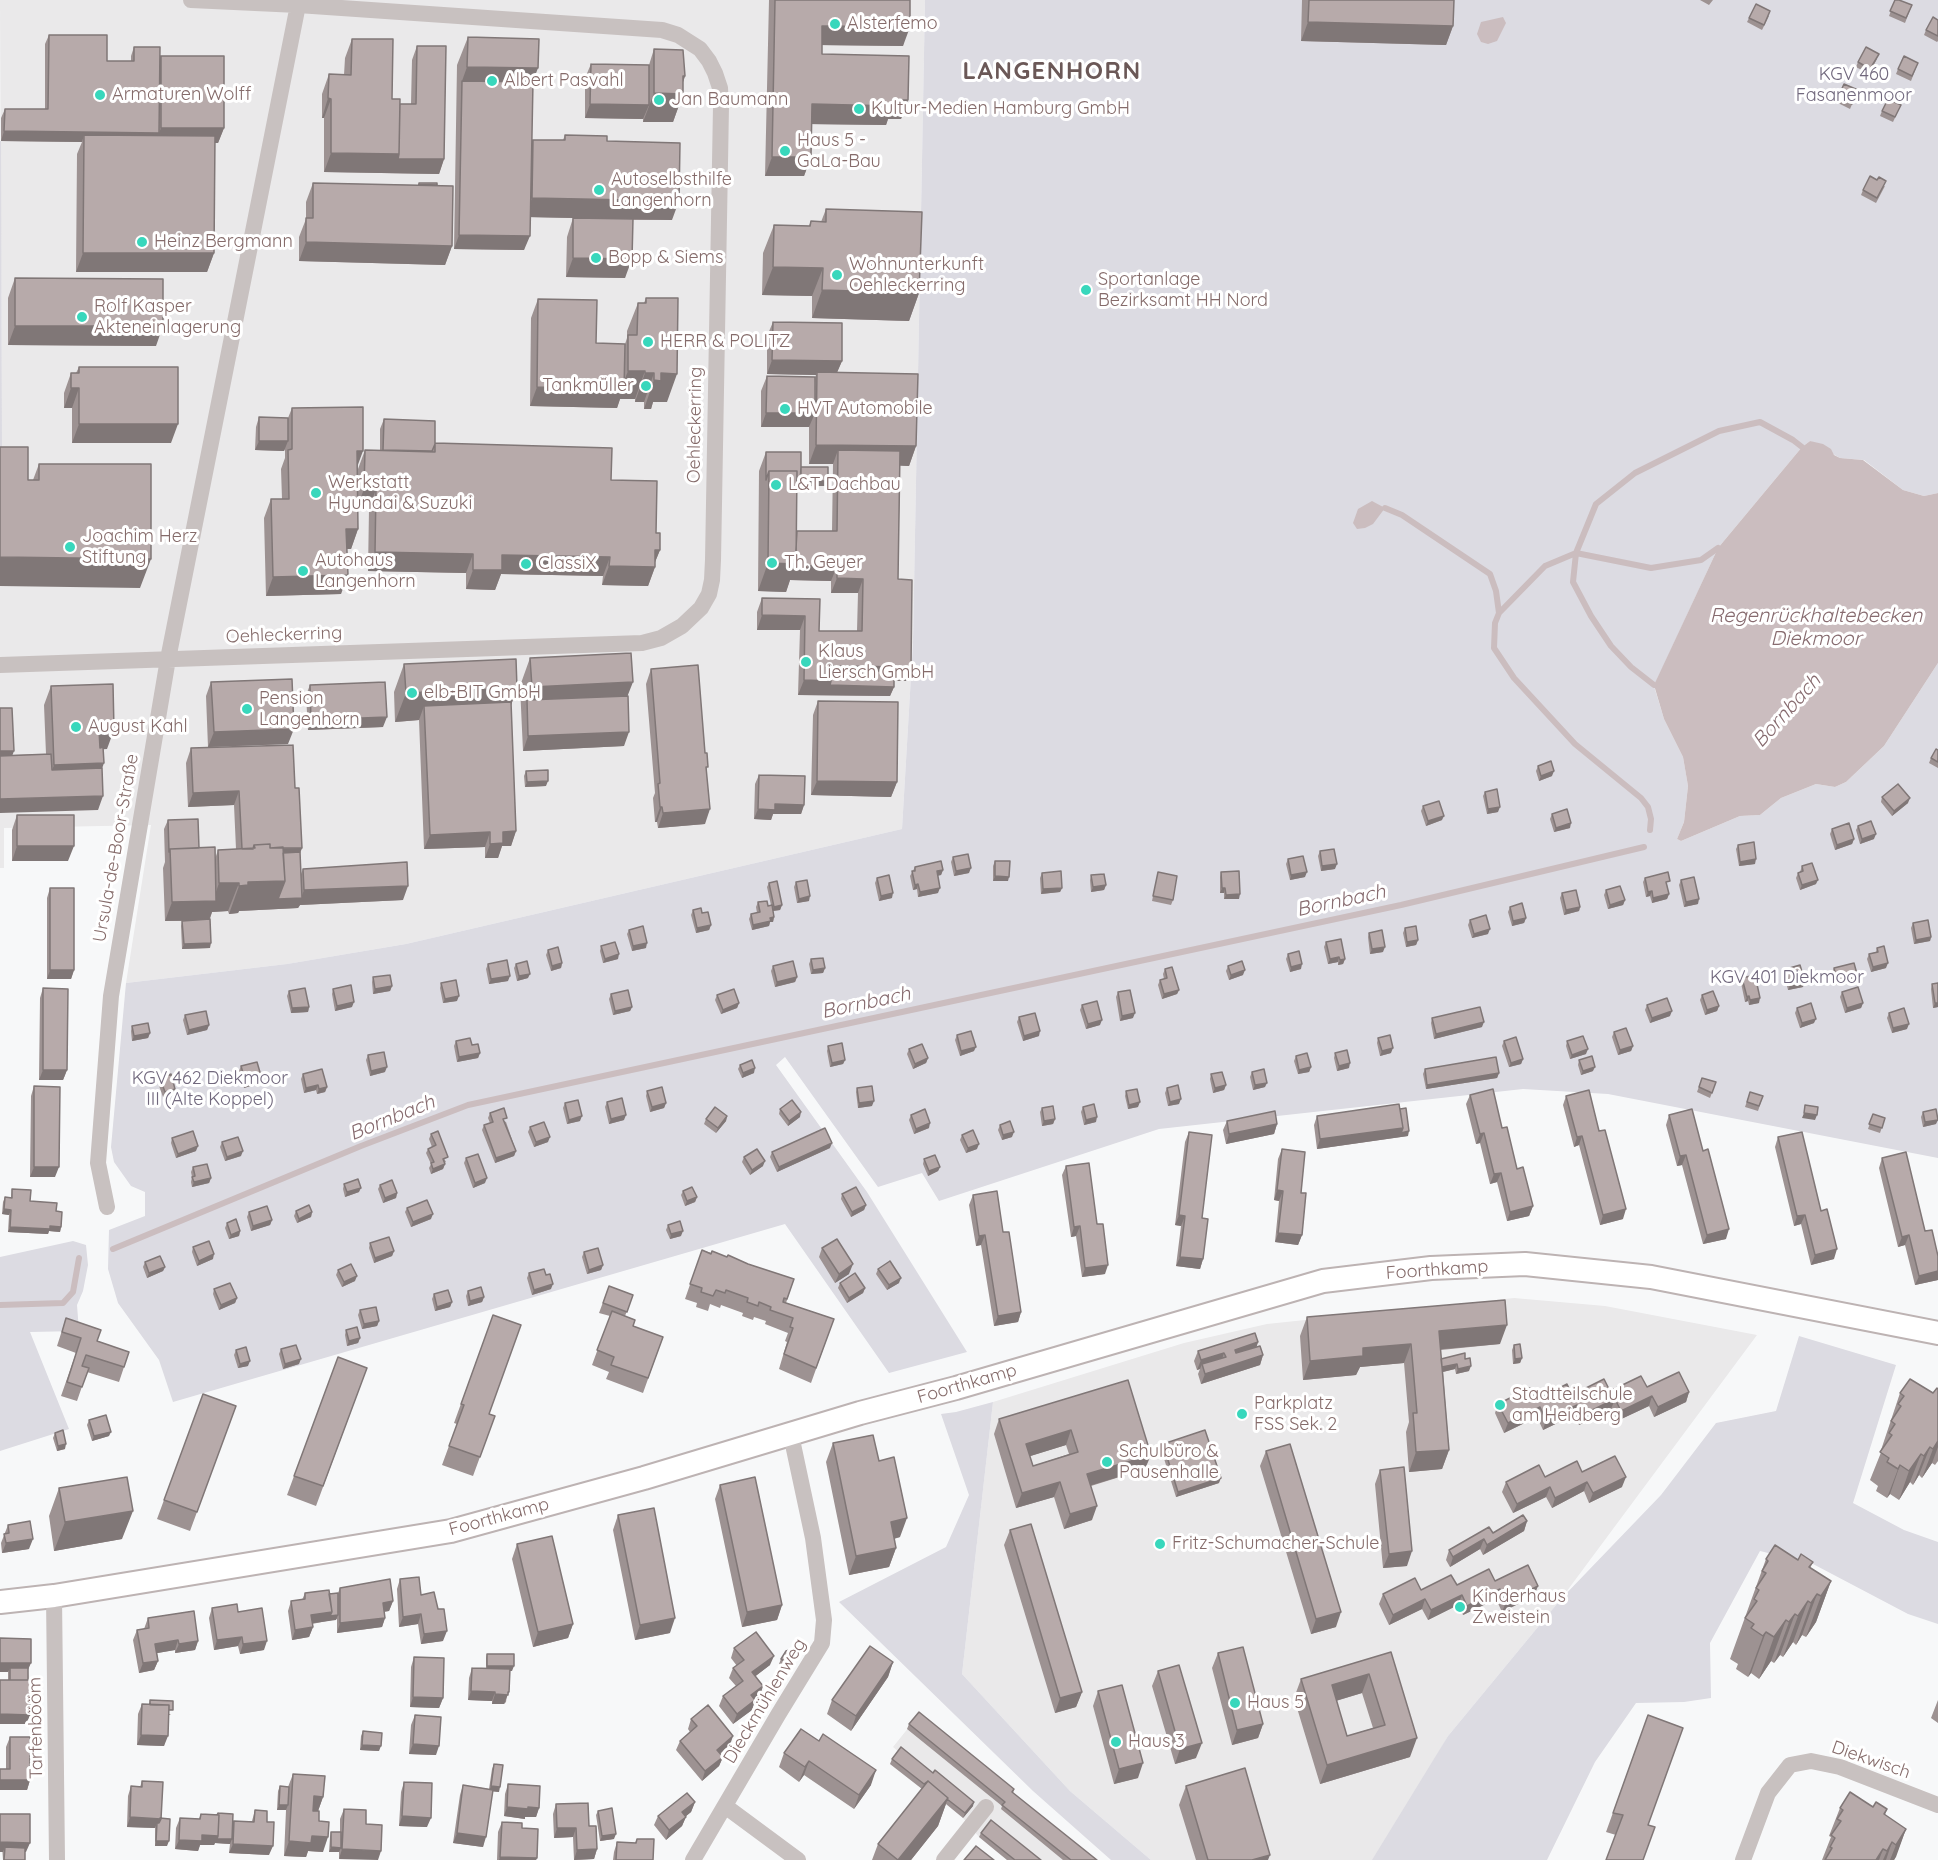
<!DOCTYPE html>
<meta charset="utf-8">
<style>
body{margin:0}
canvas{display:block;background:#f7f8f9}
</style>
<canvas width="1938" height="1860"></canvas>
<script>
const ctx = document.querySelector('canvas').getContext('2d');
ctx.lineJoin = 'round';
function fillPath(path, color) { ctx.fillStyle = color; ctx.fill(path, 'evenodd'); }
const shape = rows => new Path2D(rows.map(r => 'M' + r).join(''));
function strokePath(path, color, width, dash) { ctx.strokeStyle = color; ctx.lineWidth = width; ctx.lineCap = dash ? 'butt' : 'round'; ctx.setLineDash(dash || []); ctx.stroke(path); }
function drawText(font, color, halo, rows, align = 'center') {
  ctx.font = font + ' Quicksand,sans-serif'; ctx.lineWidth = 6; ctx.setLineDash([]); ctx.textBaseline = 'middle'; ctx.strokeStyle = halo; ctx.fillStyle = color; for (const [text, x, y, turn = 0] of rows) {
    ctx.save(); ctx.translate(x, y); ctx.rotate((+turn || 0) * Math.PI / 180); ctx.textAlign = isNaN(turn) ? turn : align; if (halo) ctx.strokeText(text, 0, 0); ctx.fillText(text, 0, 0); ctx.restore();
  }
}
fillPath(shape([
 [0,0,925,0,913,642,902,829,406,944,287,964,126,983,151,825,4,828,4,868,0,868,0,449,2,448],
 [1514,1298,1605,1306,1757,1335,1561,1599,1448,1736,1378,1860,1151,1860,1070,1791,962,1674,993,1402,1184,1343,1267,1324],
 [917,1717,1089,1860,1007,1860,979,1837,963,1818,925,1787,922,1789,890,1764,899,1752,893,1747]
]), '#eae9ea');
fillPath(shape([
 [925,0,1938,0,1938,493,1924,496,1903,490,1864,460,1840,458,1810,441,1802,447,1718,548,1654,686,1664,719,1683,757,1688,786,1684,822,1677,839,1681,841,1740,816,1760,815,1781,798,1816,784,1835,787,1846,782,1884,746,1938,663,1938,1158,1608,1094,1523,1089,1159,1129,939,1201,922,1173,878,1187,785,1057,776,1065,867,1192,967,1352,889,1373,785,1224,173,1402,159,1360,118,1303,108,1269,109,1230,145,1216,145,1192,131,1186,114,1162,111,1147,126,983,287,964,406,944,902,829,913,642],
 [0,141,1,141,2,449,0,449],
 [73,1241,86,1245,88,1265,83,1291,77,1305,79,1331,30,1332,69,1429,0,1451,0,1257],
 [1799,1336,1896,1365,1853,1503,1904,1530,1938,1542,1938,1624,1908,1614,1813,1564,1760,1551,1710,1643,1711,1698,1684,1702,1636,1703,1595,1762,1547,1860,1372,1860,1448,1736,1561,1599,1661,1495,1716,1423,1776,1411],
 [993,1402,962,1674,1070,1791,1151,1860,1111,1860,1033,1791,839,1602,946,1547,969,1495,941,1414,956,1412]
]), '#dcdbe2');
fillPath(shape([
 [1503,17,1506,23,1497,41,1488,44,1481,42,1477,34,1481,22],
 [1810,441,1823,444,1831,449,1834,455,1840,458,1863,460,1903,490,1924,496,1938,493,1938,663,1884,746,1846,782,1835,787,1816,784,1781,798,1760,815,1740,816,1681,841,1677,839,1684,822,1688,786,1683,757,1664,719,1654,685,1718,548,1802,447],
 [1372,501,1385,508,1373,524,1365,528,1357,529,1353,523,1358,509]
]), '#cbbdbf');
strokePath(shape([
 [1385,508,1402,515,1490,574,1496,591,1499,613],
 [1654,685,1631,667,1611,646,1591,616,1573,582,1576,553,1596,504,1635,473,1719,431,1760,422,1793,440,1802,447],
 [1650,830,1651,819,1648,807,1641,798,1575,744,1514,678,1494,648,1495,623,1499,613,1545,566,1576,553,1651,568,1701,560,1718,548],
 [113,1249,361,1146,468,1105,1401,905,1644,847],
 [0,1305,63,1303,73,1292,79,1258]
]), '#cbbdbf', 6);
const secondary = shape([
 [0,1602,54,1596,451,1531,644,1478,860,1413,956,1388,1323,1281,1431,1268,1525,1264,1651,1277,1938,1333]
]);
strokePath(secondary, '#bdb3b3', 26);
strokePath(shape([
 [0,665,642,643,661,638,682,626,701,608,709,594,712,580,713,560,721,106,720,88,715,73,709,61,700,49,678,35,662,30,298,5,191,0],
 [107,1207,98,1163,111,996,168,659,298,5],
 [54,1596,57,1860],
 [725,1806,798,1860],
 [693,1860,778,1715,822,1643,824,1620,813,1538,791,1435],
 [944,1860,986,1807],
 [1743,1860,1768,1793,1790,1765,1811,1761,1840,1767,1938,1805]
]), '#c8c1c0', 16);
strokePath(secondary, '#fff', 22);
fillPath(shape([
 [769,0,910,0,903,46,822,45,822,54,908,100,901,119,888,119,886,125,811,124,811,157,804,176,765,176],
 [1302,0,1454,0,1453,26,1446,45,1301,41],
 [1700,0,1713,0,1709,5],
 [1895,0,1912,5,1905,23,1889,16],
 [1769,16,1762,30,1747,22,1749,18],
 [1938,20,1938,41,1937,42,1924,35,1926,30],
 [49,35,107,61,131,61,131,56,134,47,159,60,161,56,224,128,218,143,215,143,214,253,207,272,76,272,77,154,82,142,1,141,1,118,5,109,45,109,45,44],
 [468,37,533,82,531,145,533,140,563,140,565,135,607,141,672,220,633,220,625,278,566,277,567,237,573,218,530,217,524,250,454,249,457,65],
 [352,39,392,99,400,104,411,104,412,60,417,46,444,159,439,174,324,172,324,118,322,118,322,94,329,74,344,75,345,58],
 [654,49,685,76,683,82,683,94,673,122,643,122,643,119,585,118,585,78,591,64,649,65],
 [1877,59,1869,74,1856,67,1858,62],
 [1918,63,1911,81,1896,74,1898,69],
 [1856,95,1850,109,1836,102,1838,97],
 [1901,105,1893,122,1880,116,1882,111],
 [313,183,418,185,419,183,452,246,445,265,299,261,299,237,306,219,306,202],
 [1885,186,1876,203,1861,195,1863,190],
 [826,209,919,293,909,321,812,318,812,296,762,295,763,253,774,225,809,226,811,221,821,222],
 [15,278,156,346,8,345,8,298],
 [646,298,667,402,653,402,651,409,644,409,644,402,635,402,635,399,620,399,617,408,530,406,531,318,538,299,596,343,625,344,627,338,627,331,638,303,644,303],
 [773,322,842,361,837,372,916,446,909,466,900,465,898,579,906,681,894,681,894,687,890,696,798,695,800,630,757,630,757,612,762,598,820,599,819,631,857,631,858,593,831,593,831,581,790,580,786,592,758,591,759,471,766,452,801,467,826,486,799,486,797,490,797,531,832,531,833,464,809,464,809,427,761,427,761,391,767,376,815,377,816,375,767,374,767,336],
 [79,367,171,443,72,443,72,408,64,408,64,393,71,373,76,373],
 [292,408,357,468,357,497,358,469,365,450,380,450,380,429,384,419,435,444,611,480,656,533,660,550,655,562,655,567,648,586,602,585,603,576,501,574,495,590,466,589,466,573,368,571,369,509,357,508,358,529,351,549,347,549,341,594,266,596,264,518,271,499,282,499,281,469,285,458,285,449,284,451,255,450,256,427,259,417,288,418],
 [39,464,140,588,28,480,33,480],
 [530,658,628,696,624,746,523,751,520,686],
 [404,664,517,688,511,705,516,831,511,846,502,846,498,858,485,858,485,847,424,849,419,720,395,722,394,692],
 [651,669,705,753,707,771,705,824,658,828,657,822,655,822,653,798,655,793,646,684],
 [211,682,288,744,208,747,206,696],
 [310,685,383,727,308,730,306,695],
 [51,686,107,749,103,749,98,810,12,755,46,754,44,705],
 [818,701,897,782,891,797,811,795,813,715],
 [191,748,295,788,302,848,300,852,301,874,303,869,403,900,300,905,298,908,239,911,238,913,229,914,228,911,212,912,210,919,210,948,182,949,181,926,182,921,187,921,165,921,163,868,165,862,164,829,168,820,199,848,215,859,218,850,236,849,234,805,188,807,186,763],
 [1938,750,1938,768,1929,763,1931,758],
 [1538,766,1552,776,1539,781,1536,771],
 [526,771,546,786,525,787,524,776],
 [759,775,804,805,801,814,773,814,771,820,754,819,755,784],
 [1485,792,1498,812,1487,814,1483,796],
 [1882,797,1908,803,1892,816,1881,802],
 [1423,806,1442,820,1426,826,1421,811],
 [1552,814,1570,828,1554,832,1550,819],
 [17,815,68,861,12,861,12,830],
 [1858,826,1874,839,1860,844,1856,830],
 [1832,829,1854,839,1852,844,1835,850,1830,834],
 [1738,845,1755,864,1739,866,1736,849],
 [1320,851,1335,869,1321,871,1318,856],
 [953,857,969,873,954,876,951,862],
 [1288,859,1305,877,1290,880,1286,864],
 [995,861,1008,881,993,881,993,866],
 [1802,866,1816,884,1800,890,1796,878,1798,873,1800,872],
 [915,867,943,870,941,875,937,876,938,893,918,897,917,889,913,890,910,876],
 [1158,872,1173,900,1171,905,1152,901],
 [1221,872,1239,899,1224,899,1224,893,1220,893,1220,877],
 [1042,873,1062,888,1060,892,1041,894,1040,878],
 [1091,875,1106,885,1104,890,1091,892,1090,880],
 [877,878,892,898,879,901,875,883],
 [1645,878,1668,886,1667,886,1669,894,1667,899,1652,903,1650,896,1646,897,1643,882],
 [1681,880,1698,904,1684,907,1679,885],
 [796,882,809,901,797,903,794,887],
 [769,883,782,905,780,910,773,911,774,917,773,922,770,922,769,926,752,930,749,919,751,914,757,913,756,907,758,902,768,906,771,905,767,887],
 [50,888,74,970,71,979,47,979,47,898],
 [1606,890,1625,900,1623,905,1608,909,1604,895],
 [1562,893,1580,907,1579,911,1564,915,1560,898],
 [1510,907,1526,918,1524,923,1512,926,1508,912],
 [693,910,702,913,711,925,709,930,696,933,691,915],
 [1470,920,1488,934,1472,938,1468,925],
 [1913,923,1931,937,1930,941,1914,944,1911,928],
 [1405,928,1418,940,1416,945,1406,947,1403,933],
 [629,930,646,948,632,951,627,934],
 [1369,933,1383,952,1370,954,1368,937],
 [1326,942,1345,959,1343,964,1338,965,1338,962,1328,964,1324,947],
 [601,946,618,959,603,963,600,951],
 [1877,948,1886,968,1871,972,1867,959,1869,954,1876,952],
 [548,950,562,963,561,968,551,971,546,955],
 [1288,954,1301,969,1290,972,1286,959],
 [811,959,825,968,823,973,811,974,809,964],
 [488,964,508,981,489,984,486,969],
 [516,964,528,978,517,981,514,968],
 [773,966,797,977,795,982,775,987,771,971],
 [1228,966,1243,975,1229,980,1226,971],
 [1834,968,1855,979,1835,985,1832,973],
 [1165,969,1179,990,1177,994,1162,999,1158,985,1160,980,1164,979,1163,974],
 [1786,969,1803,987,1788,990,1784,974],
 [373,977,392,986,390,991,373,994,372,982],
 [1742,978,1759,1003,1749,1005,1748,1001,1745,1002,1741,983],
 [441,983,457,1001,443,1003,440,988],
 [1938,983,1938,1007,1933,1008,1931,989,1932,984],
 [43,988,67,1070,63,1080,39,1080,40,998],
 [333,989,352,1007,335,1011,332,994],
 [289,991,309,1007,308,1012,291,1013,287,996],
 [1118,992,1133,1018,1120,1021,1116,997],
 [1842,992,1863,1003,1861,1008,1845,1013,1840,997],
 [611,994,632,1007,630,1011,613,1015,609,999],
 [717,995,739,1003,737,1008,721,1014,715,1000],
 [1702,995,1719,1006,1717,1011,1705,1015,1700,1000],
 [1082,1005,1100,1025,1086,1029,1080,1010],
 [1647,1005,1670,1016,1650,1023,1645,1010],
 [1797,1008,1814,1023,1800,1028,1795,1013],
 [1889,1013,1907,1029,1892,1033,1887,1018],
 [185,1015,209,1025,207,1030,187,1035,183,1020],
 [1019,1017,1039,1036,1023,1041,1017,1022],
 [1432,1018,1482,1027,1434,1039,1431,1023],
 [132,1026,150,1033,148,1038,132,1041,131,1031],
 [1614,1032,1633,1046,1631,1051,1618,1055,1612,1037],
 [957,1035,974,1051,960,1056,955,1040],
 [1378,1038,1391,1053,1380,1056,1377,1043],
 [456,1041,480,1053,478,1058,457,1062,454,1046],
 [1504,1041,1523,1059,1521,1064,1509,1067,1502,1046],
 [1567,1041,1586,1054,1570,1059,1566,1046],
 [828,1046,845,1060,843,1064,830,1067,827,1051],
 [909,1049,928,1058,926,1063,913,1069,907,1054],
 [1335,1053,1349,1068,1337,1071,1334,1058],
 [368,1055,385,1072,370,1076,366,1060],
 [1296,1056,1311,1067,1309,1072,1298,1074,1294,1061],
 [1579,1060,1593,1071,1581,1075,1578,1065],
 [740,1065,754,1073,742,1078,738,1069],
 [241,1066,262,1079,260,1083,244,1088,239,1071],
 [1425,1069,1499,1073,1497,1078,1426,1089,1423,1074],
 [1252,1072,1265,1087,1253,1090,1250,1077],
 [303,1074,327,1087,325,1092,317,1094,316,1090,304,1093,301,1079],
 [1211,1074,1226,1085,1224,1090,1213,1093,1210,1079],
 [160,1078,175,1089,174,1094,163,1097,158,1083],
 [1702,1078,1716,1082,1710,1098,1697,1092],
 [34,1086,55,1177,30,1177,31,1096],
 [857,1088,872,1106,858,1108,856,1092],
 [1167,1088,1179,1104,1168,1106,1165,1093],
 [647,1091,666,1103,664,1108,650,1112,646,1096],
 [1126,1091,1138,1107,1128,1109,1125,1096],
 [1750,1092,1763,1096,1758,1111,1745,1107],
 [1470,1095,1502,1128,1517,1169,1533,1206,1529,1216,1507,1221,1497,1182,1490,1184,1480,1143,1476,1144,1466,1104],
 [1566,1096,1623,1219,1600,1225,1579,1145,1574,1147,1563,1105],
 [607,1102,624,1120,609,1124,605,1107],
 [565,1103,580,1121,567,1124,563,1108],
 [1083,1107,1096,1122,1084,1125,1081,1112],
 [1042,1108,1055,1119,1053,1124,1042,1126,1040,1112],
 [780,1109,800,1117,788,1126,779,1114],
 [1400,1109,1408,1136,1317,1149,1314,1125,1317,1116],
 [1923,1112,1936,1124,1923,1127,1921,1117],
 [490,1113,506,1122,516,1151,514,1156,495,1163,482,1130,484,1125,490,1123,488,1118],
 [1873,1114,1885,1118,1880,1133,1868,1129],
 [911,1115,929,1128,914,1134,909,1120],
 [1669,1115,1726,1239,1703,1244,1682,1165,1677,1166,1666,1125],
 [727,1116,726,1121,716,1133,704,1124,706,1119],
 [1227,1121,1277,1124,1274,1134,1226,1144,1223,1130],
 [1000,1125,1012,1137,1002,1140,998,1130],
 [530,1127,548,1142,534,1147,528,1132],
 [1189,1132,1202,1218,1203,1259,1200,1269,1176,1266,1181,1226,1175,1225,1185,1142],
 [431,1134,446,1162,444,1163,445,1164,443,1169,431,1174,429,1168,431,1164,426,1153,428,1149,432,1147,429,1139],
 [962,1135,977,1149,966,1153,960,1140],
 [1778,1137,1821,1211,1834,1259,1811,1265,1801,1224,1794,1226,1775,1147],
 [172,1138,196,1151,176,1158,171,1143],
 [222,1142,241,1156,225,1161,220,1147],
 [830,1148,777,1172,770,1157,772,1152],
 [1282,1149,1301,1193,1302,1235,1298,1245,1275,1242,1279,1201,1274,1200,1278,1159],
 [744,1157,763,1166,750,1175,742,1162],
 [466,1158,485,1183,473,1188,464,1163],
 [1882,1158,1925,1231,1938,1280,1915,1285,1905,1245,1898,1247,1879,1168],
 [924,1159,940,1167,938,1171,928,1176,923,1164],
 [1066,1166,1097,1224,1105,1274,1082,1277,1076,1236,1071,1237,1062,1175],
 [193,1167,211,1178,209,1183,192,1187,191,1182,192,1177,191,1172],
 [344,1184,359,1192,345,1197,343,1189],
 [380,1185,397,1193,396,1198,383,1203,378,1189],
 [12,1189,30,1201,56,1211,61,1227,60,1232,49,1231,48,1234,8,1232,9,1215,2,1214,3,1202,5,1197,11,1198],
 [683,1191,697,1197,695,1202,685,1206,681,1195],
 [842,1194,866,1205,864,1210,851,1217,841,1199],
 [973,1195,1003,1232,1021,1312,1018,1322,994,1326,981,1245,976,1246,969,1205],
 [407,1208,431,1219,411,1227,405,1212],
 [296,1211,312,1212,311,1217,297,1223,294,1216],
 [249,1212,272,1220,270,1225,251,1231,247,1217],
 [227,1223,240,1231,239,1236,229,1239,225,1228],
 [668,1225,681,1236,670,1239,666,1230],
 [370,1243,394,1251,392,1256,374,1263,369,1248],
 [193,1247,213,1259,197,1266,192,1252],
 [822,1248,849,1274,835,1283,819,1257],
 [702,1250,794,1279,786,1303,834,1319,811,1383,779,1369,787,1342,785,1341,788,1333,765,1324,766,1321,754,1317,753,1320,742,1316,743,1313,721,1305,720,1308,710,1304,708,1311,696,1307,697,1303,685,1299],
 [584,1252,603,1265,601,1270,587,1274,582,1257],
 [145,1262,165,1267,163,1271,147,1278,143,1267],
 [878,1269,899,1283,887,1290,876,1274],
 [338,1270,355,1281,342,1287,336,1275],
 [529,1273,551,1289,532,1295,527,1278],
 [840,1283,865,1288,863,1293,847,1303,838,1288],
 [609,1286,633,1295,625,1316,633,1326,663,1337,643,1393,606,1379,609,1372,592,1365,610,1316,599,1313],
 [214,1289,237,1298,235,1303,219,1310,213,1294],
 [468,1291,484,1297,482,1302,468,1306,466,1296],
 [434,1294,452,1302,450,1307,435,1311,432,1299],
 [360,1310,379,1321,377,1326,362,1329,358,1315],
 [493,1315,489,1414,495,1416,473,1476,442,1465,457,1424,454,1423],
 [1307,1317,1500,1344,1441,1350,1441,1359,1465,1359,1469,1371,1456,1374,1455,1369,1443,1372,1449,1450,1442,1469,1409,1472,1406,1432,1409,1422,1404,1363,1360,1367,1356,1375,1303,1380,1300,1336],
 [66,1318,97,1341,129,1352,119,1382,87,1372,77,1401,61,1396,76,1353,57,1346],
 [346,1330,360,1338,358,1343,347,1346,345,1335],
 [1258,1342,1256,1347,1263,1355,1260,1365,1201,1384,1198,1374,1200,1369,1197,1370,1194,1361,1198,1351],
 [1514,1345,1522,1358,1520,1363,1513,1364,1512,1350],
 [281,1349,299,1364,283,1369,279,1354],
 [236,1350,248,1366,238,1368,234,1355],
 [338,1357,367,1368,316,1506,287,1495],
 [1128,1380,1145,1469,1091,1486,1092,1520,1064,1529,1054,1497,1016,1508,994,1434,999,1419],
 [1066,1445,1069,1454,1033,1466,1030,1456],
 [1647,1387,1689,1392,1686,1402,1654,1417,1649,1406,1617,1421,1611,1409,1579,1425,1574,1415,1543,1430,1537,1417,1504,1433,1495,1413,1498,1404],
 [1938,1389,1938,1461,1935,1465,1932,1463,1922,1478,1919,1475,1913,1485,1910,1482,1899,1500,1890,1494,1887,1498,1876,1491,1878,1486,1870,1480,1882,1450,1881,1450,1900,1393,1933,1393],
 [203,1394,236,1406,190,1531,157,1519],
 [89,1420,109,1436,92,1441,87,1425],
 [55,1433,65,1449,57,1451,53,1438],
 [833,1443,900,1537,894,1539,896,1548,889,1567,849,1575,826,1462],
 [1163,1444,1219,1483,1176,1497,1161,1449],
 [1266,1451,1336,1627,1311,1634,1260,1466],
 [1380,1470,1407,1566,1383,1568,1375,1484],
 [1582,1472,1622,1487,1589,1503,1584,1491,1552,1508,1546,1497,1513,1513,1502,1492,1506,1482],
 [720,1485,782,1605,777,1620,742,1627,715,1499],
 [59,1488,122,1539,54,1551,49,1516],
 [618,1515,670,1633,635,1640,613,1530],
 [1527,1521,1524,1531,1483,1555,1480,1549,1450,1567,1446,1560,1449,1550,1493,1533],
 [8,1525,29,1549,2,1553,1,1543],
 [1010,1530,1082,1692,1076,1707,1055,1713,1004,1545],
 [517,1544,573,1624,568,1638,533,1647,512,1559],
 [1766,1559,1798,1560,1813,1562,1810,1568,1831,1581,1816,1622,1806,1637,1802,1635,1796,1645,1793,1642,1783,1657,1780,1655,1774,1663,1771,1661,1759,1679,1751,1673,1748,1677,1736,1669,1738,1664,1730,1659],
 [400,1579,421,1595,443,1641,421,1644,418,1624,399,1627,397,1589],
 [1495,1581,1534,1596,1502,1612,1496,1599,1463,1615,1458,1605,1428,1620,1422,1609,1389,1625,1379,1604,1383,1594],
 [340,1588,393,1601,389,1611,384,1612,385,1618,382,1627,337,1633,337,1619,312,1624,313,1627,309,1637,292,1640,288,1611,291,1601,302,1600,305,1593,329,1594,338,1593],
 [212,1608,238,1612,264,1650,240,1654,238,1646,214,1650,209,1618],
 [148,1618,198,1641,195,1650,175,1653,175,1650,157,1653,158,1661,154,1670,139,1673,133,1640,137,1630,144,1629],
 [0,1638,28,1670,30,1715,26,1724,0,1724,0,1680,8,1680,8,1672,0,1672],
 [734,1648,770,1665,755,1676,760,1696,755,1700,752,1710,733,1724,719,1706,723,1696,736,1686,729,1678,733,1668,737,1666,731,1658],
 [1391,1652,1410,1757,1320,1784,1294,1698,1301,1679],
 [1362,1693,1373,1728,1347,1736,1336,1701],
 [1218,1653,1263,1724,1258,1738,1232,1745,1212,1668],
 [487,1654,512,1671,510,1671,506,1702,504,1704,492,1704,492,1701,468,1700,469,1678,472,1668,486,1669,486,1658],
 [795,1654,793,1659,787,1669,779,1664,781,1659],
 [414,1657,443,1698,439,1708,410,1707,411,1667],
 [893,1662,888,1677,851,1731,827,1714,832,1700],
 [1158,1671,1196,1758,1175,1764,1152,1686],
 [1098,1691,1138,1778,1114,1784,1093,1706],
 [150,1700,171,1715,169,1715,164,1746,137,1745,138,1714,142,1704,149,1705],
 [1938,1700,1938,1723,1931,1718],
 [415,1715,436,1755,409,1754,411,1725],
 [1648,1715,1648,1825,1616,1835,1606,1832],
 [691,1719,730,1745,720,1754,723,1757,719,1766,702,1781,676,1750,680,1741,690,1732,688,1729],
 [909,1724,1014,1789,1013,1793,1097,1860,1063,1860,1001,1809,1002,1806,907,1729],
 [363,1731,379,1751,360,1750,361,1736],
 [10,1737,30,1780,27,1790,0,1790,0,1769,6,1769,6,1747],
 [819,1741,871,1785,854,1809,804,1775,799,1782,779,1767,784,1753],
 [892,1759,973,1806,963,1818,946,1804,938,1826,911,1860,872,1860,878,1844,922,1789,890,1764],
 [494,1764,499,1792,492,1791,483,1847,453,1843,460,1795,463,1785,489,1789,492,1769],
 [293,1774,323,1797,318,1811,323,1852,308,1851,306,1857,284,1856,286,1810,277,1810,278,1791,280,1786,288,1787],
 [142,1781,161,1818,167,1846,155,1846,155,1828,127,1827,128,1796,131,1786,140,1787],
 [404,1782,427,1827,399,1826,401,1792],
 [508,1784,539,1808,536,1817,525,1817,525,1819,504,1816,505,1794],
 [1186,1786,1268,1860,1196,1860,1179,1805],
 [695,1802,691,1812,686,1816,682,1826,666,1840,654,1825,658,1816],
 [556,1804,589,1826,597,1849,594,1859,574,1860,573,1837,554,1838,553,1814],
 [1873,1807,1887,1809,1885,1815,1906,1829,1894,1860,1822,1860,1831,1837,1829,1836,1840,1808],
 [344,1809,366,1824,339,1859,339,1852,329,1852,330,1837,331,1832,340,1832,340,1819],
 [255,1810,267,1822,269,1855,229,1853,230,1844,215,1843,214,1845,200,1845,198,1851,175,1849,176,1828,180,1818,199,1819,201,1814,232,1826,234,1821,252,1821],
 [598,1811,614,1839,600,1841,596,1815],
 [0,1814,26,1852,25,1852,25,1860,3,1860],
 [502,1822,537,1858,536,1860,497,1860,498,1832],
 [981,1833,1041,1860,1007,1860,979,1837],
 [637,1839,653,1860,613,1860,614,1852,617,1842,635,1843]
]), '#9d9292');
fillPath(shape([
 [1308,22,1453,26,1446,45,1301,41],
 [822,26,910,27,903,46,815,45],
 [467,67,538,68,527,97,462,81],
 [683,76,685,76,679,94,683,94,673,122,643,122,654,93],
 [328,98,331,99,324,118,322,118],
 [893,100,908,100,901,119,888,119,886,125,805,124,812,104],
 [590,104,649,105,643,119,585,118],
 [161,128,224,128,218,143,84,142,84,135,82,142,1,141,4,131,159,133],
 [331,153,399,154,444,159,439,174,324,172],
 [772,157,811,157,804,176,765,176],
 [532,198,679,201,672,220,525,217],
 [459,235,530,236,524,250,454,249],
 [306,242,452,246,445,265,299,261],
 [83,253,214,253,207,272,76,272],
 [573,258,632,259,625,278,566,277],
 [773,267,823,268,812,296,762,295],
 [822,290,919,293,909,321,812,318],
 [15,326,163,326,156,346,8,345],
 [772,360,842,361,836,375,817,372,816,375,767,374],
 [628,371,645,371,635,399,620,399,617,408,530,406,537,387,621,389],
 [645,373,654,373,644,402,635,402],
 [661,373,677,374,667,402,653,402,651,409,644,409,654,380],
 [71,388,79,388,72,408,64,408],
 [766,413,815,413,809,427,761,427],
 [79,424,178,424,171,443,72,443],
 [259,441,288,441,284,451,255,450],
 [816,445,916,446,909,466,838,464,838,450,833,464,809,464],
 [357,451,363,451,356,470],
 [769,480,801,480,828,481,826,486,799,486,794,499],
 [364,489,376,489,369,509,357,508],
 [346,529,358,529,351,549,339,549],
 [655,550,660,550,653,567,655,567,648,586,602,585,609,566],
 [375,552,473,554,466,573,368,571],
 [502,555,610,557,603,576,501,574,495,590,466,589,473,570],
 [0,557,151,559,140,588,0,586],
 [768,563,796,564,837,566,831,581,790,580,786,592,758,591],
 [348,575,341,594,266,596,273,577],
 [837,578,863,579,858,593,831,593],
 [762,615,805,616,800,630,757,630],
 [832,666,911,667,906,681,830,680],
 [804,680,831,681,894,687,890,696,798,695],
 [633,682,622,710,527,700,521,715,532,687],
 [517,688,507,717,424,706,419,720,395,722,406,693],
 [387,717,383,727,308,730,311,720],
 [294,729,288,744,208,747,214,732],
 [99,730,114,730,107,749,93,750],
 [629,732,624,746,523,751,528,736],
 [0,751,14,751,7,770,0,770],
 [104,763,97,783,47,784,54,765],
 [1554,771,1552,776,1539,781,1541,776],
 [548,781,546,786,525,787,527,782],
 [817,781,897,782,891,797,811,795],
 [239,791,234,805,188,807,193,793],
 [103,796,98,810,0,813,0,799],
 [1910,798,1908,803,1892,816,1894,811],
 [775,804,804,805,801,814,773,814,771,820,754,819,758,809],
 [660,807,662,807,657,822,655,822],
 [1500,807,1498,812,1487,814,1488,809],
 [710,809,705,824,658,828,663,813],
 [1444,816,1442,820,1426,826,1428,821],
 [1571,823,1570,828,1554,832,1556,828],
 [516,831,511,846,502,846,498,858,485,858,490,844,503,832],
 [490,832,485,847,424,849,430,835],
 [1876,834,1874,839,1860,844,1862,839],
 [1854,839,1852,844,1835,850,1837,845],
 [17,846,74,846,68,861,12,861],
 [302,848,297,862,254,850],
 [1756,859,1755,864,1739,866,1740,862],
 [1337,864,1335,869,1321,871,1322,866],
 [971,868,969,873,954,876,956,871],
 [943,870,941,875,935,876,937,871],
 [1307,872,1305,877,1290,880,1291,875],
 [995,876,1009,877,1008,881,993,881],
 [1818,880,1816,884,1800,890,1802,885],
 [285,881,301,898,304,890,408,886,403,900,300,905,298,908,239,911,238,913,229,914,239,886,248,882],
 [219,883,239,883,228,911,212,912,209,920,165,921,172,902,213,901],
 [918,884,917,889,913,890,915,885],
 [1106,885,1104,890,1091,892,1093,887],
 [940,888,938,893,918,897,920,892],
 [1062,888,1060,892,1041,894,1043,889],
 [1222,888,1225,888,1224,893,1220,893],
 [1652,891,1650,896,1646,897,1648,892],
 [893,893,892,898,879,901,881,896],
 [1240,894,1239,899,1224,899,1226,895],
 [1669,894,1667,899,1652,903,1653,898],
 [810,896,809,901,797,903,799,899],
 [1699,899,1698,904,1684,907,1686,902],
 [1625,900,1623,905,1608,909,1610,905],
 [782,905,780,910,772,911,774,907],
 [1580,907,1579,911,1564,915,1566,910],
 [774,917,773,922,770,922,769,926,752,930,753,925],
 [1526,918,1524,923,1512,926,1513,921],
 [711,925,709,930,696,933,697,928],
 [1490,929,1488,934,1472,938,1474,934],
 [1931,937,1930,941,1914,944,1916,940],
 [1418,940,1416,945,1406,947,1407,942],
 [211,943,210,948,182,949,184,944],
 [647,943,646,948,632,951,633,946],
 [1385,947,1383,952,1370,954,1372,949],
 [619,954,618,959,603,963,605,959],
 [1339,957,1338,962,1328,964,1330,959],
 [1345,959,1343,964,1338,965,1340,960],
 [562,963,561,968,551,971,552,966],
 [1888,963,1886,968,1871,972,1873,967],
 [1302,964,1301,969,1290,972,1291,967],
 [825,968,823,973,811,974,813,970],
 [50,970,74,970,71,979,47,979],
 [1245,970,1243,975,1229,980,1231,975],
 [530,974,528,978,517,981,519,976],
 [1857,974,1855,979,1835,985,1837,980],
 [510,976,508,981,489,984,491,979],
 [797,977,795,982,775,987,777,982],
 [1805,982,1803,987,1788,990,1790,986],
 [392,986,390,991,373,994,375,989],
 [1179,990,1177,994,1162,999,1164,994],
 [459,996,457,1001,443,1003,445,999],
 [1749,996,1748,1001,1745,1002,1747,997],
 [1760,998,1759,1003,1749,1005,1750,1000],
 [354,1002,352,1007,335,1011,337,1006],
 [739,1003,737,1008,721,1014,723,1010],
 [1863,1003,1861,1008,1845,1013,1847,1008],
 [1935,1003,1938,1003,1938,1007,1933,1008],
 [1719,1006,1717,1011,1705,1015,1707,1010],
 [309,1007,308,1012,291,1013,292,1008],
 [632,1007,630,1011,613,1015,615,1011],
 [1672,1011,1670,1016,1650,1023,1652,1018],
 [1135,1013,1133,1018,1120,1021,1122,1016],
 [1816,1019,1814,1023,1800,1028,1802,1023],
 [1102,1020,1100,1025,1086,1029,1088,1024],
 [1484,1022,1482,1027,1434,1039,1436,1034],
 [1909,1024,1907,1029,1892,1033,1893,1028],
 [209,1025,207,1030,187,1035,189,1030],
 [1040,1031,1039,1036,1023,1041,1024,1036],
 [150,1033,148,1038,132,1041,134,1036],
 [1633,1046,1631,1051,1618,1055,1620,1050],
 [976,1047,974,1051,960,1056,961,1051],
 [1393,1048,1391,1053,1380,1056,1382,1051],
 [1588,1049,1586,1054,1570,1059,1572,1055],
 [480,1053,478,1058,457,1062,459,1057],
 [928,1058,926,1063,913,1069,915,1064],
 [1523,1059,1521,1064,1509,1067,1511,1063],
 [845,1060,843,1064,830,1067,832,1063],
 [1350,1063,1349,1068,1337,1071,1339,1066],
 [387,1067,385,1072,370,1076,371,1071],
 [1311,1067,1309,1072,1298,1074,1299,1070],
 [1595,1067,1593,1071,1581,1075,1583,1071],
 [755,1068,754,1073,742,1078,743,1073],
 [43,1070,67,1070,63,1080,39,1080],
 [1499,1073,1497,1078,1426,1089,1427,1085],
 [262,1079,260,1083,244,1088,246,1083],
 [1267,1083,1265,1087,1253,1090,1255,1085],
 [318,1085,316,1090,304,1093,306,1088],
 [1226,1085,1224,1090,1213,1093,1215,1088],
 [327,1087,325,1092,317,1094,319,1089],
 [175,1089,174,1094,163,1097,165,1092],
 [1181,1099,1179,1104,1168,1106,1170,1102],
 [874,1101,872,1106,858,1108,859,1103],
 [1140,1102,1138,1107,1128,1109,1129,1105],
 [666,1103,664,1108,650,1112,652,1107],
 [801,1112,800,1117,788,1126,789,1121],
 [1804,1113,1817,1115,1815,1120,1802,1118],
 [626,1115,624,1120,609,1124,611,1119],
 [582,1116,580,1121,567,1124,569,1120],
 [727,1116,726,1121,716,1133,718,1128],
 [1097,1117,1096,1122,1084,1125,1086,1120],
 [1055,1119,1053,1124,1042,1126,1044,1121],
 [1938,1120,1936,1124,1923,1127,1925,1122],
 [930,1123,929,1128,914,1134,916,1129],
 [1277,1124,1274,1134,1226,1144,1229,1134],
 [1403,1128,1409,1131,1408,1136,1317,1149,1320,1139],
 [1014,1132,1012,1137,1002,1140,1003,1135],
 [1484,1133,1480,1143,1476,1144,1480,1134],
 [1582,1136,1579,1145,1574,1147,1577,1137],
 [550,1137,548,1142,534,1147,536,1142],
 [832,1143,830,1148,777,1172,779,1167],
 [979,1144,977,1149,966,1153,968,1148],
 [198,1146,196,1151,176,1158,178,1154],
 [243,1151,241,1156,225,1161,227,1157],
 [516,1151,514,1156,495,1163,496,1158],
 [1686,1155,1682,1165,1677,1166,1680,1156],
 [765,1161,763,1166,750,1175,752,1170],
 [445,1164,443,1169,431,1174,433,1169],
 [34,1167,59,1167,55,1177,30,1177],
 [940,1167,938,1171,928,1176,929,1171],
 [1501,1173,1497,1182,1490,1184,1494,1174],
 [211,1178,209,1183,192,1187,194,1182],
 [487,1178,485,1183,473,1188,475,1183],
 [361,1188,359,1192,345,1197,347,1192],
 [1277,1190,1283,1191,1279,1201,1274,1200],
 [397,1193,396,1198,383,1203,385,1198],
 [697,1197,695,1202,685,1206,687,1201],
 [866,1205,864,1210,851,1217,852,1212],
 [1533,1206,1529,1216,1507,1221,1510,1212],
 [4,1209,11,1210,9,1215,2,1214],
 [1626,1209,1623,1219,1600,1225,1603,1215],
 [312,1212,311,1217,297,1223,299,1219],
 [433,1214,431,1219,411,1227,413,1222],
 [1179,1215,1185,1216,1181,1226,1175,1225],
 [1805,1215,1801,1224,1794,1226,1797,1216],
 [272,1220,270,1225,251,1231,253,1226],
 [50,1226,61,1227,60,1232,49,1231,48,1234,8,1232,10,1227],
 [1080,1226,1076,1236,1071,1237,1074,1227],
 [1729,1229,1726,1239,1703,1244,1707,1235],
 [240,1231,239,1236,229,1239,231,1235],
 [683,1231,681,1236,670,1239,671,1234],
 [1278,1233,1302,1235,1298,1245,1275,1242],
 [985,1235,981,1245,976,1246,979,1236],
 [1909,1235,1905,1245,1898,1247,1902,1237],
 [1837,1249,1834,1259,1811,1265,1815,1255],
 [394,1251,392,1256,374,1263,375,1258],
 [214,1254,213,1259,197,1266,199,1261],
 [1180,1257,1203,1259,1200,1269,1176,1266],
 [853,1264,849,1274,835,1283,839,1274],
 [603,1265,601,1270,587,1274,589,1270],
 [1108,1265,1105,1274,1082,1277,1085,1268],
 [165,1267,163,1271,147,1278,149,1273],
 [1938,1271,1938,1280,1915,1285,1919,1276],
 [357,1276,355,1281,342,1287,344,1282],
 [901,1278,899,1283,887,1290,889,1285],
 [553,1284,551,1289,532,1295,534,1290],
 [865,1288,863,1293,847,1303,849,1298],
 [484,1297,482,1302,468,1306,470,1301],
 [237,1298,235,1303,219,1310,221,1305],
 [452,1302,450,1307,435,1311,437,1307],
 [1021,1312,1018,1322,994,1326,998,1316],
 [379,1321,377,1326,362,1329,364,1324],
 [1507,1325,1500,1344,1432,1350,1439,1331],
 [360,1338,358,1343,347,1346,349,1341],
 [1258,1342,1255,1352,1231,1359,1235,1350],
 [1411,1344,1404,1363,1360,1367,1356,1375,1303,1380,1310,1361,1363,1348],
 [1224,1353,1221,1362,1202,1364,1200,1369,1197,1370,1201,1360],
 [1263,1355,1260,1365,1201,1384,1205,1374],
 [1522,1358,1520,1363,1513,1364,1515,1359],
 [301,1359,299,1364,283,1369,285,1364],
 [250,1361,248,1366,238,1368,240,1364],
 [1457,1364,1455,1369,1434,1374,1436,1369],
 [1471,1366,1469,1371,1456,1374,1458,1369],
 [1689,1392,1686,1402,1654,1417,1658,1407],
 [1652,1396,1649,1406,1617,1421,1621,1411],
 [1615,1399,1611,1409,1579,1425,1582,1415],
 [1577,1405,1574,1415,1543,1430,1546,1420],
 [1540,1407,1537,1417,1504,1433,1508,1423],
 [1071,1430,1066,1445,1021,1459,1026,1444],
 [111,1432,109,1436,92,1441,94,1436],
 [1938,1441,1938,1447,1932,1463,1922,1478,1933,1449],
 [66,1444,65,1449,57,1451,58,1446],
 [1930,1447,1919,1475,1913,1485,1924,1456],
 [1449,1450,1442,1469,1409,1472,1416,1452],
 [1921,1454,1910,1482,1899,1500,1909,1471],
 [1151,1455,1145,1469,1082,1488,1087,1474],
 [1900,1465,1890,1494,1887,1498,1898,1469],
 [1626,1477,1622,1487,1589,1503,1593,1493],
 [1221,1478,1219,1483,1176,1497,1178,1492],
 [1060,1482,1054,1497,1016,1508,1022,1493],
 [1587,1482,1584,1491,1552,1508,1555,1498],
 [1550,1487,1546,1497,1513,1513,1517,1504],
 [1097,1506,1092,1520,1064,1529,1070,1514],
 [133,1511,122,1539,54,1551,65,1522],
 [907,1518,900,1537,884,1541,891,1522],
 [1527,1521,1524,1531,1483,1555,1487,1545],
 [33,1539,29,1549,2,1553,6,1543],
 [1484,1539,1480,1549,1450,1567,1453,1557],
 [896,1548,889,1567,849,1575,856,1556],
 [1412,1551,1407,1566,1383,1568,1389,1554],
 [1831,1581,1816,1622,1806,1637,1821,1596],
 [1538,1586,1534,1596,1502,1612,1506,1602],
 [1500,1589,1496,1599,1463,1615,1467,1606],
 [1817,1594,1802,1635,1796,1645,1811,1603],
 [1462,1595,1458,1605,1428,1620,1431,1610],
 [1425,1599,1422,1609,1389,1625,1393,1615],
 [393,1601,389,1611,379,1612,383,1603],
 [1808,1601,1793,1642,1783,1657,1798,1616],
 [782,1605,777,1620,742,1627,747,1612],
 [332,1612,338,1615,336,1620,307,1624,311,1615],
 [1341,1612,1336,1627,1311,1634,1316,1619],
 [421,1614,418,1624,399,1627,403,1617],
 [1795,1614,1780,1655,1774,1663,1789,1622],
 [385,1618,382,1627,337,1633,340,1623],
 [675,1618,670,1633,635,1640,640,1625],
 [1786,1620,1771,1661,1759,1679,1774,1637],
 [573,1624,568,1638,533,1647,538,1632],
 [313,1627,309,1637,292,1640,295,1630],
 [447,1631,443,1641,421,1644,424,1634],
 [1766,1632,1751,1673,1748,1677,1763,1636],
 [242,1637,238,1646,214,1650,217,1640],
 [178,1640,175,1650,152,1654,155,1644],
 [198,1641,195,1650,175,1653,179,1644],
 [267,1641,264,1650,240,1654,243,1644],
 [774,1656,770,1665,748,1682,752,1672],
 [158,1661,154,1670,139,1673,143,1663],
 [893,1662,888,1677,851,1731,856,1716],
 [0,1663,31,1663,27,1672,10,1668,8,1672,0,1672],
 [487,1666,514,1666,512,1671,486,1671],
 [1369,1674,1362,1693,1325,1704,1332,1685],
 [763,1686,760,1696,748,1705,751,1695],
 [471,1691,495,1692,492,1701,468,1700],
 [509,1692,504,1704,492,1704,495,1694],
 [1082,1692,1076,1707,1055,1713,1060,1698],
 [413,1697,443,1698,439,1708,410,1707],
 [755,1700,752,1710,733,1724,737,1714],
 [0,1714,30,1715,26,1724,0,1724],
 [1263,1724,1258,1738,1232,1745,1237,1730],
 [141,1735,168,1736,164,1746,137,1745],
 [733,1736,730,1745,713,1759,717,1750],
 [1417,1738,1410,1757,1320,1784,1327,1765],
 [1202,1743,1196,1758,1175,1764,1180,1749],
 [413,1744,439,1746,436,1755,409,1754],
 [362,1745,381,1746,379,1751,360,1750],
 [723,1757,719,1766,702,1781,705,1771],
 [809,1761,804,1775,799,1782,805,1767],
 [1143,1763,1138,1778,1114,1784,1119,1769],
 [876,1770,871,1785,854,1809,859,1795],
 [0,1780,30,1780,27,1790,0,1790],
 [491,1786,500,1787,499,1792,489,1791],
 [314,1796,323,1797,318,1811,308,1811],
 [948,1798,938,1826,911,1860,898,1860],
 [695,1802,691,1812,679,1822,682,1812],
 [974,1802,973,1806,963,1818,965,1813],
 [279,1805,288,1805,286,1810,277,1810],
 [507,1807,528,1807,539,1808,536,1817,525,1817,525,1819,504,1816],
 [402,1816,431,1818,427,1827,399,1826],
 [130,1817,161,1819,158,1828,157,1823,155,1828,127,1827],
 [686,1817,682,1826,666,1840,669,1830],
 [557,1828,576,1828,573,1837,554,1838],
 [1906,1829,1896,1857,1894,1860,1890,1860,1896,1845],
 [457,1833,486,1837,483,1847,453,1843],
 [616,1834,614,1839,600,1841,602,1836],
 [202,1835,218,1836,232,1839,230,1844,215,1843,214,1845,200,1845,198,1851,175,1849,179,1840],
 [312,1836,328,1837,323,1852,308,1851,306,1857,284,1856,289,1841],
 [156,1841,169,1841,167,1846,155,1846],
 [0,1842,30,1843,26,1852,5,1852,5,1847,3,1852,0,1852],
 [1892,1842,1886,1860,1883,1860,1887,1851],
 [233,1844,273,1846,269,1855,229,1853],
 [331,1847,341,1848,339,1852,329,1852],
 [342,1849,381,1851,378,1860,339,1859],
 [597,1849,594,1859,574,1860,577,1850],
 [1883,1849,1879,1860,1876,1860],
 [1270,1855,1268,1860,1252,1860],
 [500,1857,537,1858,536,1860,499,1860]
]), '#807777');
const building = shape([
 [775,0,910,0,910,27,822,26,822,54,909,56,908,100,893,100,893,106,812,104,811,157,772,157,775,0],
 [1309,0,1454,0,1453,26,1308,22,1309,0],
 [1895,0,1899,0,1912,5,1906,18,1890,11,1895,0],
 [1756,4,1770,11,1764,25,1749,18,1756,4],
 [1933,17,1938,20,1938,36,1926,30,1933,17],
 [49,35,107,35,107,61,134,61,134,47,160,47,159,133,4,131,5,109,48,109,49,35],
 [468,37,539,39,538,68,467,67,468,37],
 [352,39,393,39,392,99,400,99,399,154,331,153,331,99,328,98,329,74,351,75,352,39],
 [417,46,446,46,444,159,398,159,399,154,400,104,416,104,417,46],
 [1866,47,1879,54,1870,69,1858,62,1866,47],
 [654,49,683,50,685,76,683,76,683,94,654,93,654,49],
 [161,56,224,56,224,128,161,128,161,56],
 [1904,56,1918,63,1912,76,1898,69,1904,56],
 [591,64,649,65,649,105,590,104,591,64],
 [462,81,533,82,530,236,459,235,462,81],
 [1844,84,1858,90,1852,104,1838,97,1844,84],
 [1888,99,1901,105,1895,117,1882,111,1888,99],
 [84,135,215,136,214,253,83,253,84,135],
 [565,135,607,136,607,141,680,143,679,201,532,198,533,140,565,140,565,135],
 [1870,176,1877,180,1879,177,1886,181,1877,198,1863,190,1870,176],
 [313,183,453,186,452,246,306,242,306,218,313,218,313,183],
 [419,183,437,183,437,185,419,185,419,183],
 [826,209,922,212,919,293,822,290,823,268,773,267,774,225,810,226,811,221,826,222,826,209],
 [573,218,633,219,632,259,573,258,573,218],
 [15,278,163,279,163,326,15,326,15,278],
 [646,298,678,298,677,374,661,373,661,381,654,380,654,373,645,373,645,371,628,371,628,335,637,335,638,303,646,303,646,298],
 [538,299,597,300,596,343,625,344,624,389,537,387,538,299],
 [773,322,842,323,842,361,772,360,773,322],
 [79,367,178,367,178,424,79,424,79,388,71,388,71,373,79,373,79,367],
 [817,372,918,374,916,446,816,445,817,372],
 [767,376,815,377,815,413,766,413,767,376],
 [363,407,363,451,357,451,358,529,346,529,348,575,273,577,271,499,289,499,288,450,292,449,292,408,363,407],
 [259,417,288,418,288,441,259,441,259,417],
 [384,419,435,421,435,444,432,451,383,450,384,419],
 [435,443,612,448,611,480,657,481,656,533,660,533,660,550,655,550,655,567,609,566,610,557,502,555,502,570,473,570,473,554,375,552,376,489,364,489,365,450,435,452,435,443],
 [0,447,28,447,28,480,39,480,39,464,151,464,151,559,0,557,0,447],
 [838,450,900,451,898,579,912,580,911,667,832,666,831,681,804,680,805,616,762,615,762,598,820,599,819,631,862,631,863,579,837,578,837,566,795,566,797,531,837,531,838,450],
 [766,452,801,452,801,480,797,480,797,471,769,471,766,480,766,452],
 [801,467,828,467,828,481,800,481,801,467],
 [769,471,797,471,796,564,768,563,769,471],
 [631,653,633,682,532,687,530,658,631,653],
 [516,659,517,688,406,693,404,664,516,659],
 [698,665,705,753,707,753,708,767,706,767,710,809,663,813,662,807,660,807,658,784,660,783,651,669,698,665],
 [831,671,894,671,894,687,830,685,831,681,831,671],
 [292,679,294,729,214,732,211,682,292,679],
 [385,682,387,717,311,720,310,685,385,682],
 [113,684,114,730,99,730,100,748,103,747,104,763,54,765,51,686,113,684],
 [628,696,629,732,528,736,527,700,628,696],
 [818,701,898,702,897,782,817,781,818,701],
 [511,702,516,831,503,832,503,843,490,844,490,832,430,835,424,706,511,702],
 [0,708,12,708,14,751,0,751,0,708],
 [293,745,295,788,299,788,302,848,270,848,270,844,254,845,253,849,242,849,239,791,193,793,191,748,293,745],
 [1936,749,1938,750,1938,762,1931,758,1936,749],
 [51,754,52,770,102,768,103,796,0,799,0,756,51,754],
 [1551,761,1554,771,1541,776,1538,766,1551,761],
 [548,770,548,781,527,782,526,771,548,770],
 [759,775,805,776,804,805,775,804,775,810,758,809,759,775],
 [1898,784,1910,798,1894,811,1882,797,1898,784],
 [1497,789,1500,807,1488,809,1485,792,1497,789],
 [1439,801,1444,816,1428,821,1423,806,1439,801],
 [1567,809,1571,823,1556,828,1552,814,1567,809],
 [17,815,74,815,74,846,17,846,17,815],
 [198,819,199,848,170,849,169,852,168,820,198,819],
 [1871,821,1876,834,1862,839,1858,826,1871,821],
 [1849,823,1854,839,1837,845,1832,829,1849,823],
 [1754,842,1756,859,1740,862,1738,845,1754,842],
 [270,844,270,848,283,847,285,881,248,882,248,885,239,886,239,883,219,883,218,850,255,848,254,845,270,844],
 [215,847,216,901,172,902,170,849,215,847],
 [1334,849,1337,864,1322,866,1320,851,1334,849],
 [300,852,302,898,278,899,285,881,283,853,300,852],
 [968,854,971,868,956,871,953,857,968,854],
 [1303,856,1307,872,1291,875,1288,859,1303,856],
 [941,861,943,870,937,871,940,888,920,892,918,884,915,885,912,871,915,871,915,867,941,861],
 [995,861,1010,861,1009,877,995,876,995,861],
 [407,862,408,886,304,890,303,869,407,862],
 [1812,863,1818,880,1802,885,1798,873,1803,871,1802,866,1812,863],
 [1061,871,1062,888,1043,889,1042,873,1061,871],
 [1239,871,1240,894,1226,895,1225,888,1222,888,1221,872,1239,871],
 [1158,872,1177,876,1173,900,1153,896,1158,872],
 [1668,872,1670,881,1666,882,1669,894,1653,898,1652,891,1648,892,1645,878,1668,872],
 [1104,874,1106,885,1093,887,1091,875,1104,874],
 [889,875,893,893,881,896,877,878,889,875],
 [1694,877,1699,899,1686,902,1681,880,1694,877],
 [807,880,810,896,799,899,796,882,807,880],
 [777,881,782,905,774,907,769,883,777,881],
 [1620,886,1625,900,1610,905,1606,890,1620,886],
 [50,888,74,888,74,970,50,970,50,888],
 [1576,890,1580,907,1566,910,1562,893,1576,890],
 [767,901,768,906,772,905,774,917,770,918,771,921,753,925,751,914,760,912,758,902,767,901],
 [1522,903,1526,918,1513,921,1510,907,1522,903],
 [701,908,702,913,708,912,711,925,697,928,693,910,701,908],
 [1486,915,1490,929,1474,934,1470,920,1486,915],
 [210,919,211,943,184,944,182,921,210,919],
 [1928,920,1931,937,1916,940,1913,923,1928,920],
 [643,926,647,943,633,946,629,930,643,926],
 [1416,926,1418,940,1407,942,1405,928,1416,926],
 [1382,930,1385,947,1372,949,1369,933,1382,930],
 [1341,939,1345,959,1340,960,1339,957,1330,959,1326,942,1341,939],
 [615,942,619,954,605,959,601,946,615,942],
 [1884,946,1888,963,1873,967,1869,954,1878,952,1877,948,1884,946],
 [558,947,562,963,552,966,548,950,558,947],
 [1299,951,1302,964,1291,967,1288,954,1299,951],
 [823,958,825,968,813,970,811,959,823,958],
 [507,960,510,976,491,979,488,964,507,960],
 [527,961,530,974,519,976,516,964,527,961],
 [793,961,797,977,777,982,773,966,793,961],
 [1242,961,1245,970,1231,975,1228,966,1242,961],
 [1854,963,1857,974,1837,980,1834,968,1854,963],
 [1800,965,1805,982,1790,986,1786,969,1800,965],
 [1172,967,1179,990,1164,994,1160,980,1167,978,1165,969,1172,967],
 [390,975,392,986,375,989,373,977,390,975],
 [1755,975,1760,998,1750,1000,1749,996,1747,997,1742,978,1755,975],
 [456,980,459,996,445,999,441,983,456,980],
 [1938,983,1938,1003,1935,1003,1932,984,1938,983],
 [351,985,354,1002,337,1006,333,989,351,985],
 [1858,987,1863,1003,1847,1008,1842,992,1858,987],
 [43,988,68,989,67,1070,43,1070,43,988],
 [305,988,309,1007,292,1008,289,991,305,988],
 [734,989,739,1003,723,1010,717,995,734,989],
 [628,990,632,1007,615,1011,611,994,628,990],
 [1130,990,1135,1013,1122,1016,1118,992,1130,990],
 [1713,991,1719,1006,1707,1010,1702,995,1713,991],
 [1667,998,1672,1011,1652,1018,1647,1005,1667,998],
 [1097,1001,1102,1020,1088,1024,1082,1005,1097,1001],
 [1811,1003,1816,1019,1802,1023,1797,1008,1811,1003],
 [1480,1007,1484,1022,1436,1034,1432,1018,1480,1007],
 [1904,1008,1909,1024,1893,1028,1889,1013,1904,1008],
 [206,1011,209,1025,189,1030,185,1015,206,1011],
 [1035,1013,1040,1031,1024,1036,1019,1017,1035,1013],
 [148,1023,150,1033,134,1036,132,1026,148,1023],
 [1626,1028,1633,1046,1620,1050,1614,1032,1626,1028],
 [971,1031,976,1047,961,1051,957,1035,971,1031],
 [1390,1035,1393,1048,1382,1051,1378,1038,1390,1035],
 [1583,1036,1588,1049,1572,1055,1567,1041,1583,1036],
 [1516,1037,1523,1059,1511,1063,1504,1041,1516,1037],
 [470,1038,472,1045,478,1044,480,1053,459,1057,456,1041,470,1038],
 [842,1043,845,1060,832,1063,828,1046,842,1043],
 [922,1044,928,1058,915,1064,909,1049,922,1044],
 [1347,1050,1350,1063,1339,1066,1335,1053,1347,1050],
 [384,1052,387,1067,371,1071,368,1055,384,1052],
 [1307,1053,1311,1067,1299,1070,1296,1056,1307,1053],
 [1592,1056,1595,1067,1583,1071,1579,1060,1592,1056],
 [1496,1057,1499,1073,1427,1085,1425,1069,1496,1057],
 [752,1060,755,1068,743,1073,740,1065,752,1060],
 [257,1062,262,1079,246,1083,241,1066,257,1062],
 [322,1069,327,1087,319,1089,318,1085,306,1088,303,1074,322,1069],
 [1264,1069,1267,1083,1255,1085,1252,1072,1264,1069],
 [1222,1072,1226,1085,1215,1088,1211,1074,1222,1072],
 [171,1074,175,1089,165,1092,160,1078,171,1074],
 [1702,1078,1716,1082,1712,1093,1699,1087,1702,1078],
 [1178,1085,1181,1099,1170,1102,1167,1088,1178,1085],
 [34,1086,60,1087,59,1167,34,1167,34,1086],
 [872,1086,874,1101,859,1103,857,1088,872,1086],
 [662,1087,666,1103,652,1107,647,1091,662,1087],
 [1137,1089,1140,1102,1129,1105,1126,1091,1137,1089],
 [1493,1089,1502,1128,1507,1127,1517,1169,1523,1167,1533,1206,1510,1212,1501,1173,1494,1174,1484,1133,1480,1134,1470,1095,1493,1089],
 [1589,1090,1599,1131,1605,1130,1626,1209,1603,1215,1582,1136,1577,1137,1566,1096,1589,1090],
 [1750,1092,1763,1096,1759,1106,1747,1102,1750,1092],
 [622,1098,626,1115,611,1119,607,1102,622,1098],
 [578,1100,582,1116,569,1120,565,1103,578,1100],
 [792,1100,801,1112,789,1121,780,1109,792,1100],
 [1094,1104,1097,1117,1086,1120,1083,1107,1094,1104],
 [1399,1104,1403,1128,1320,1139,1317,1116,1399,1104],
 [1805,1105,1818,1107,1817,1115,1804,1113,1805,1105],
 [1053,1106,1055,1119,1044,1121,1042,1108,1053,1106],
 [715,1107,727,1116,718,1128,706,1119,715,1107],
 [504,1108,507,1118,503,1119,516,1151,496,1158,484,1125,493,1122,490,1113,504,1108],
 [1406,1108,1409,1131,1401,1133,1403,1128,1400,1109,1406,1108],
 [925,1109,930,1123,916,1129,911,1115,925,1109],
 [1692,1109,1703,1151,1708,1149,1729,1229,1707,1235,1686,1155,1680,1156,1669,1115,1692,1109],
 [1936,1109,1938,1120,1925,1122,1923,1112,1936,1109],
 [1275,1111,1277,1124,1229,1134,1227,1121,1275,1111],
 [1873,1114,1885,1118,1882,1128,1869,1124,1873,1114],
 [1010,1121,1014,1132,1003,1135,1000,1125,1010,1121],
 [544,1122,550,1137,536,1142,530,1127,544,1122],
 [825,1128,832,1143,779,1167,772,1152,825,1128],
 [973,1130,979,1144,968,1148,962,1135,973,1130],
 [193,1131,198,1146,178,1154,172,1138,193,1131],
 [438,1131,448,1157,443,1159,445,1164,433,1169,431,1163,434,1162,428,1149,436,1145,431,1134,438,1131],
 [1189,1132,1212,1135,1202,1218,1208,1219,1203,1259,1180,1257,1185,1216,1179,1215,1189,1132],
 [1802,1132,1821,1211,1827,1209,1837,1249,1815,1255,1805,1215,1797,1216,1778,1137,1802,1132],
 [238,1137,243,1151,227,1157,222,1142,238,1137],
 [757,1149,765,1161,752,1170,744,1157,757,1149],
 [1282,1149,1305,1152,1301,1193,1306,1193,1302,1235,1278,1233,1283,1191,1277,1190,1282,1149],
 [1906,1152,1925,1231,1932,1230,1938,1256,1938,1271,1919,1276,1909,1235,1902,1237,1882,1158,1906,1152],
 [478,1154,487,1178,475,1183,466,1158,478,1154],
 [935,1155,940,1167,929,1171,924,1159,935,1155],
 [1089,1163,1097,1224,1103,1224,1108,1265,1085,1268,1080,1226,1074,1227,1066,1166,1089,1163],
 [207,1164,211,1178,194,1182,192,1177,195,1176,193,1167,207,1164],
 [358,1179,361,1188,347,1192,344,1184,358,1179],
 [392,1180,397,1193,385,1198,380,1185,392,1180],
 [692,1187,697,1197,687,1201,683,1191,692,1187],
 [856,1187,866,1205,852,1212,842,1194,856,1187],
 [12,1189,31,1190,30,1201,57,1203,56,1211,62,1212,61,1227,50,1226,50,1229,10,1227,11,1210,4,1209,5,1197,12,1198,12,1189],
 [997,1191,1003,1232,1009,1232,1021,1312,998,1316,985,1235,979,1236,973,1195,997,1191],
 [427,1200,433,1214,413,1222,407,1208,427,1200],
 [309,1205,312,1212,299,1219,296,1211,309,1205],
 [267,1206,272,1220,253,1226,249,1212,267,1206],
 [236,1219,240,1231,231,1235,227,1223,236,1219],
 [680,1221,683,1231,671,1234,668,1225,680,1221],
 [389,1237,394,1251,375,1258,370,1243,389,1237],
 [837,1239,853,1264,839,1274,822,1248,837,1239],
 [209,1241,214,1254,199,1261,193,1247,209,1241],
 [598,1248,603,1265,589,1270,584,1252,598,1248],
 [702,1250,711,1254,712,1251,727,1257,728,1255,748,1264,794,1279,787,1299,784,1298,783,1302,834,1319,816,1368,784,1354,793,1328,790,1327,793,1318,770,1310,771,1307,759,1302,758,1306,747,1302,748,1298,726,1290,725,1293,716,1290,713,1296,701,1292,702,1288,690,1284,702,1250],
 [160,1256,165,1267,149,1273,145,1262,160,1256],
 [890,1261,901,1278,889,1285,878,1269,890,1261],
 [351,1264,357,1276,344,1282,338,1270,351,1264],
 [544,1269,546,1275,550,1274,553,1284,534,1290,529,1273,544,1269],
 [855,1273,865,1288,849,1298,840,1283,855,1273],
 [230,1283,237,1298,221,1305,214,1289,230,1283],
 [609,1286,633,1295,627,1312,603,1303,609,1286],
 [481,1287,484,1297,470,1301,468,1291,481,1287],
 [448,1290,452,1302,437,1307,434,1294,448,1290],
 [1505,1300,1507,1325,1439,1331,1449,1450,1416,1452,1413,1413,1417,1413,1411,1344,1363,1348,1363,1356,1310,1361,1307,1317,1505,1300],
 [376,1307,379,1321,364,1324,360,1310,376,1307],
 [612,1311,635,1320,633,1326,663,1337,648,1378,611,1365,614,1357,597,1350,612,1311],
 [493,1315,521,1325,489,1414,495,1416,480,1457,449,1446,464,1405,461,1404,493,1315],
 [66,1318,101,1330,97,1341,129,1352,124,1367,86,1355,82,1366,89,1368,82,1387,67,1382,81,1338,62,1332,66,1318],
 [357,1327,360,1338,349,1341,346,1330,357,1327],
 [1255,1333,1258,1342,1235,1350,1236,1353,1260,1346,1263,1355,1205,1374,1202,1364,1226,1357,1224,1353,1201,1360,1198,1351,1255,1333],
 [1520,1344,1522,1358,1515,1359,1514,1345,1520,1344],
 [296,1345,301,1359,285,1364,281,1349,296,1345],
 [246,1347,250,1361,240,1364,236,1350,246,1347],
 [1465,1353,1465,1359,1470,1358,1471,1366,1458,1369,1457,1364,1442,1367,1441,1359,1465,1353],
 [338,1357,367,1368,323,1486,294,1476,338,1357],
 [1679,1372,1689,1392,1658,1407,1652,1396,1621,1411,1615,1399,1582,1415,1577,1405,1546,1420,1540,1407,1508,1423,1498,1404,1530,1388,1536,1400,1567,1384,1572,1395,1604,1379,1610,1391,1641,1376,1647,1387,1679,1372],
 [1910,1379,1933,1393,1937,1388,1938,1389,1938,1441,1933,1449,1930,1447,1924,1456,1921,1454,1909,1471,1900,1465,1898,1469,1887,1462,1889,1458,1880,1452,1892,1435,1889,1433,1895,1424,1891,1421,1901,1406,1898,1404,1904,1396,1900,1393,1910,1379],
 [1128,1380,1151,1455,1087,1474,1097,1506,1070,1514,1060,1482,1022,1493,999,1419,1128,1380],
 [1071,1430,1078,1452,1033,1466,1026,1444,1071,1430],
 [203,1394,236,1406,197,1512,164,1500,203,1394],
 [106,1415,111,1432,94,1436,89,1420,106,1415],
 [63,1430,66,1444,58,1446,55,1433,63,1430],
 [1205,1430,1221,1478,1178,1492,1163,1444,1205,1430],
 [873,1435,879,1461,894,1457,907,1518,891,1522,896,1548,856,1556,833,1443,873,1435],
 [1290,1444,1341,1612,1316,1619,1266,1451,1290,1444],
 [1615,1456,1626,1477,1593,1493,1587,1482,1555,1498,1550,1487,1517,1504,1506,1482,1539,1465,1545,1477,1577,1461,1582,1472,1615,1456],
 [1404,1467,1412,1551,1389,1554,1380,1470,1404,1467],
 [127,1477,133,1511,65,1522,59,1488,127,1477],
 [755,1477,782,1605,747,1612,720,1485,755,1477],
 [654,1508,675,1618,640,1625,618,1515,654,1508],
 [1523,1515,1527,1521,1487,1545,1484,1539,1453,1557,1449,1550,1489,1527,1493,1533,1523,1515],
 [30,1521,33,1539,6,1543,4,1534,9,1533,8,1525,30,1521],
 [1031,1524,1082,1692,1060,1698,1010,1530,1031,1524],
 [552,1536,573,1624,538,1632,517,1544,552,1536],
 [1775,1545,1798,1560,1801,1554,1813,1562,1809,1567,1831,1581,1821,1596,1817,1594,1811,1603,1808,1601,1798,1616,1795,1614,1789,1622,1786,1620,1774,1637,1766,1632,1763,1636,1751,1628,1754,1624,1745,1618,1757,1601,1754,1599,1759,1590,1756,1588,1766,1573,1762,1571,1768,1561,1766,1559,1775,1545],
 [1528,1565,1538,1586,1506,1602,1500,1589,1467,1606,1462,1595,1431,1610,1425,1599,1393,1615,1383,1594,1415,1578,1421,1590,1451,1575,1457,1585,1489,1569,1495,1581,1528,1565],
 [419,1577,421,1595,434,1592,438,1609,444,1609,447,1631,424,1634,421,1614,403,1617,400,1579,419,1577],
 [390,1579,393,1601,383,1603,385,1618,340,1623,340,1588,390,1579],
 [329,1590,332,1612,311,1615,313,1627,295,1630,291,1601,305,1599,305,1593,329,1590],
 [338,1593,338,1615,330,1616,332,1612,329,1594,338,1593],
 [237,1604,238,1612,262,1608,267,1641,243,1644,242,1637,217,1640,212,1608,237,1604],
 [194,1611,198,1641,179,1644,178,1640,155,1644,158,1661,143,1663,137,1630,149,1628,148,1618,194,1611],
 [756,1632,774,1656,752,1672,763,1686,751,1695,755,1700,737,1714,723,1696,743,1681,733,1668,744,1660,734,1648,756,1632],
 [0,1638,31,1639,31,1663,0,1663,0,1638],
 [870,1646,893,1662,856,1716,832,1700,870,1646],
 [1243,1647,1263,1724,1237,1730,1218,1653,1243,1647],
 [789,1650,795,1654,789,1664,781,1659,786,1651,789,1650],
 [1391,1652,1417,1738,1327,1765,1301,1679,1391,1652],
 [1369,1674,1385,1725,1347,1736,1332,1685,1369,1674],
 [487,1654,514,1654,514,1666,487,1666,487,1654],
 [414,1657,444,1658,443,1698,413,1697,414,1657],
 [1179,1665,1202,1743,1180,1749,1158,1671,1179,1665],
 [10,1668,28,1668,28,1680,10,1680,10,1668],
 [472,1668,510,1669,509,1692,508,1692,508,1695,495,1694,495,1692,471,1691,472,1668],
 [0,1680,30,1680,30,1715,0,1714,0,1680],
 [1122,1685,1143,1763,1119,1769,1098,1691,1122,1685],
 [150,1700,173,1701,173,1710,169,1710,169,1705,150,1705,150,1700],
 [142,1704,169,1705,168,1736,141,1735,142,1704],
 [708,1705,733,1736,717,1750,723,1757,705,1771,680,1741,697,1726,691,1719,708,1705],
 [919,1712,1014,1789,1012,1792,1097,1860,1071,1860,1002,1805,1005,1802,909,1724,919,1712],
 [415,1715,441,1717,439,1746,413,1744,415,1715],
 [1648,1715,1683,1728,1648,1825,1655,1827,1643,1860,1606,1860,1623,1815,1613,1813,1648,1715],
 [801,1729,819,1741,823,1734,876,1770,859,1795,809,1761,805,1767,784,1753,801,1729],
 [363,1731,382,1733,381,1746,362,1745,363,1731],
 [10,1737,30,1737,30,1780,0,1780,0,1769,10,1769,10,1737],
 [901,1747,933,1773,935,1770,974,1802,965,1813,947,1799,948,1798,928,1781,924,1784,892,1759,901,1747],
 [494,1764,503,1765,500,1787,491,1786,494,1764],
 [1245,1768,1270,1855,1252,1860,1208,1860,1186,1786,1245,1768],
 [293,1774,325,1776,323,1797,314,1796,313,1811,319,1811,319,1821,329,1822,328,1837,312,1836,311,1843,289,1841,293,1774],
 [142,1781,163,1782,161,1819,130,1817,131,1786,142,1787,142,1781],
 [928,1781,948,1798,898,1860,878,1844,928,1781],
 [404,1782,432,1783,431,1818,402,1816,404,1782],
 [508,1784,540,1786,539,1808,528,1807,528,1809,507,1807,508,1784],
 [463,1785,493,1790,486,1837,457,1833,463,1785],
 [280,1786,289,1787,288,1805,279,1805,280,1786],
 [1850,1792,1873,1807,1876,1802,1887,1809,1884,1814,1906,1829,1896,1845,1892,1842,1887,1851,1883,1849,1876,1860,1825,1860,1832,1848,1830,1847,1835,1838,1831,1835,1841,1821,1837,1819,1843,1810,1840,1808,1850,1792],
 [687,1793,695,1802,682,1812,686,1817,669,1830,658,1816,687,1793],
 [588,1803,589,1826,596,1826,597,1849,577,1850,576,1828,557,1828,556,1804,588,1803],
 [612,1808,616,1834,602,1836,598,1811,612,1808],
 [344,1809,366,1810,366,1824,382,1825,381,1851,342,1849,344,1809],
 [255,1810,267,1811,267,1822,274,1822,273,1846,233,1844,234,1821,254,1822,255,1810],
 [218,1813,233,1814,232,1839,217,1839,218,1836,219,1815,217,1815,218,1813],
 [0,1814,30,1814,30,1843,0,1842,0,1814],
 [201,1814,219,1815,218,1836,202,1835,202,1841,179,1840,180,1818,200,1819,201,1814],
 [160,1818,170,1819,169,1841,156,1841,157,1823,159,1823,161,1819,160,1818],
 [991,1820,1041,1860,1015,1860,981,1833,991,1820],
 [502,1822,522,1823,522,1828,538,1829,537,1858,500,1857,502,1822],
 [331,1832,341,1832,341,1848,331,1847,331,1832],
 [637,1839,654,1839,653,1860,616,1860,617,1842,636,1843,637,1839],
 [976,1846,994,1860,964,1860,976,1846],
 [5,1847,25,1848,25,1860,4,1860,5,1847]
]);
fillPath(building, '#b7aaaa');
strokePath(building, '#807777', 1.5);
for (const [x, y, r, color] of [
 [835,24,6,"#38d7bc"],
 [492,81,6,"#38d7bc"],
 [100,95,6,"#38d7bc"],
 [659,100,6,"#38d7bc"],
 [859,109,6,"#38d7bc"],
 [785,151,6,"#38d7bc"],
 [599,190,6,"#38d7bc"],
 [142,242,6,"#38d7bc"],
 [596,258,6,"#38d7bc"],
 [837,275,6,"#38d7bc"],
 [1086,290,6,"#38d7bc"],
 [82,317,6,"#38d7bc"],
 [648,342,6,"#38d7bc"],
 [646,386,6,"#38d7bc"],
 [785,409,6,"#38d7bc"],
 [776,485,6,"#38d7bc"],
 [316,493,6,"#38d7bc"],
 [70,547,6,"#38d7bc"],
 [772,563,6,"#38d7bc"],
 [526,564,6,"#38d7bc"],
 [303,571,6,"#38d7bc"],
 [806,662,6,"#38d7bc"],
 [412,693,6,"#38d7bc"],
 [247,709,6,"#38d7bc"],
 [76,727,6,"#38d7bc"],
 [1500,1405,6,"#38d7bc"],
 [1242,1414,6,"#38d7bc"],
 [1107,1462,6,"#38d7bc"],
 [1160,1544,6,"#38d7bc"],
 [1460,1607,6,"#38d7bc"],
 [1235,1703,6,"#38d7bc"],
 [1116,1742,6,"#38d7bc"]
]) { const dot = new Path2D(); dot.arc(x, y, r, 0, 2 * Math.PI); ctx.fillStyle = color; ctx.fill(dot); strokePath(dot, '#fff', 2); }
drawText('18px', '#856b6a', '#fff', [
 ["Alsterfemo",847,24],
 ["Albert Pasvahl",504,81],
 ["Armaturen Wolff",112,95],
 ["Jan Baumann",671,100],
 ["Kultur-Medien Hamburg GmbH",871,109],
 ["Haus 5 -",797,141],
 ["GaLa-Bau",797,162],
 ["Autoselbsthilfe",611,180],
 ["Langenhorn",611,201],
 ["Heinz Bergmann",154,242],
 ["Bopp & Siems",608,258],
 ["Wohnunterkunft",849,265],
 ["Oehleckerring",849,286],
 ["Sportanlage",1098,280],
 ["Bezirksamt HH Nord",1098,301],
 ["Rolf Kasper",94,307],
 ["Akteneinlagerung",94,328],
 ["HERR & POLITZ",660,342],
 ["Tankmüller",634,386,"right"],
 ["HVT Automobile",797,409],
 ["Werkstatt",328,483],
 ["Hyundai & Suzuki",328,504],
 ["L&T Dachbau",788,485],
 ["Joachim Herz",82,537],
 ["Stiftung",82,558],
 ["Autohaus",315,561],
 ["Langenhorn",315,582],
 ["Th. Geyer",784,563],
 ["ClassiX",538,564],
 ["Klaus",818,652],
 ["Liersch GmbH",818,673],
 ["elb-BIT GmbH",424,693],
 ["Pension",259,699],
 ["Langenhorn",259,720],
 ["August Kahl",88,727],
 ["Stadtteilschule",1512,1395],
 ["am Heidberg",1512,1416],
 ["Parkplatz",1254,1404],
 ["FSS Sek. 2",1254,1425],
 ["Schulbüro &",1119,1452],
 ["Pausenhalle",1119,1473],
 ["Fritz-Schumacher-Schule",1172,1544],
 ["Kinderhaus",1472,1597],
 ["Zweistein",1472,1618],
 ["Haus 5",1247,1703],
 ["Haus 3",1128,1742]
], 'left');
drawText('18px', '#71687d', '#fff', [
 ["KGV 460",1854,75],
 ["Fasanenmoor",1854,96],
 ["KGV 401 Diekmoor",1787,978],
 ["KGV 462 Diekmoor",210,1079],
 ["III (Alte Koppel)",210,1100]
]);
drawText('18px', '#856b6a', '#fff', [
 ["Oehleckerring",695,425,-89],
 ["Oehleckerring",284,635,-2],
 ["Ursula-de-Boor-Straße",116,848,-80],
 ["Foorthkamp",1437,1270,-4],
 ["Foorthkamp",967,1384,-16],
 ["Foorthkamp",499,1517,-15],
 ["Dieckmühlenweg",765,1701,-59],
 ["Tarfenbööm",36,1728,-91],
 ["Diekwisch",1871,1760,19]
]);
drawText('italic 20px', '#876b6f', '#fff', [
 ["Regenrückhaltebecken",1816,616],
 ["Diekmoor",1816,639],
 ["Bornbach",1787,711,-48],
 ["Bornbach",1341,901,-12],
 ["Bornbach",866,1003,-12],
 ["Bornbach",392,1118,-22]
]);
ctx.letterSpacing = '1.5px';
drawText('bold 24px', '#6b5857', '#fff', [
 ["LANGENHORN",1052,72]
]);
ctx.letterSpacing = '0px';
</script>
